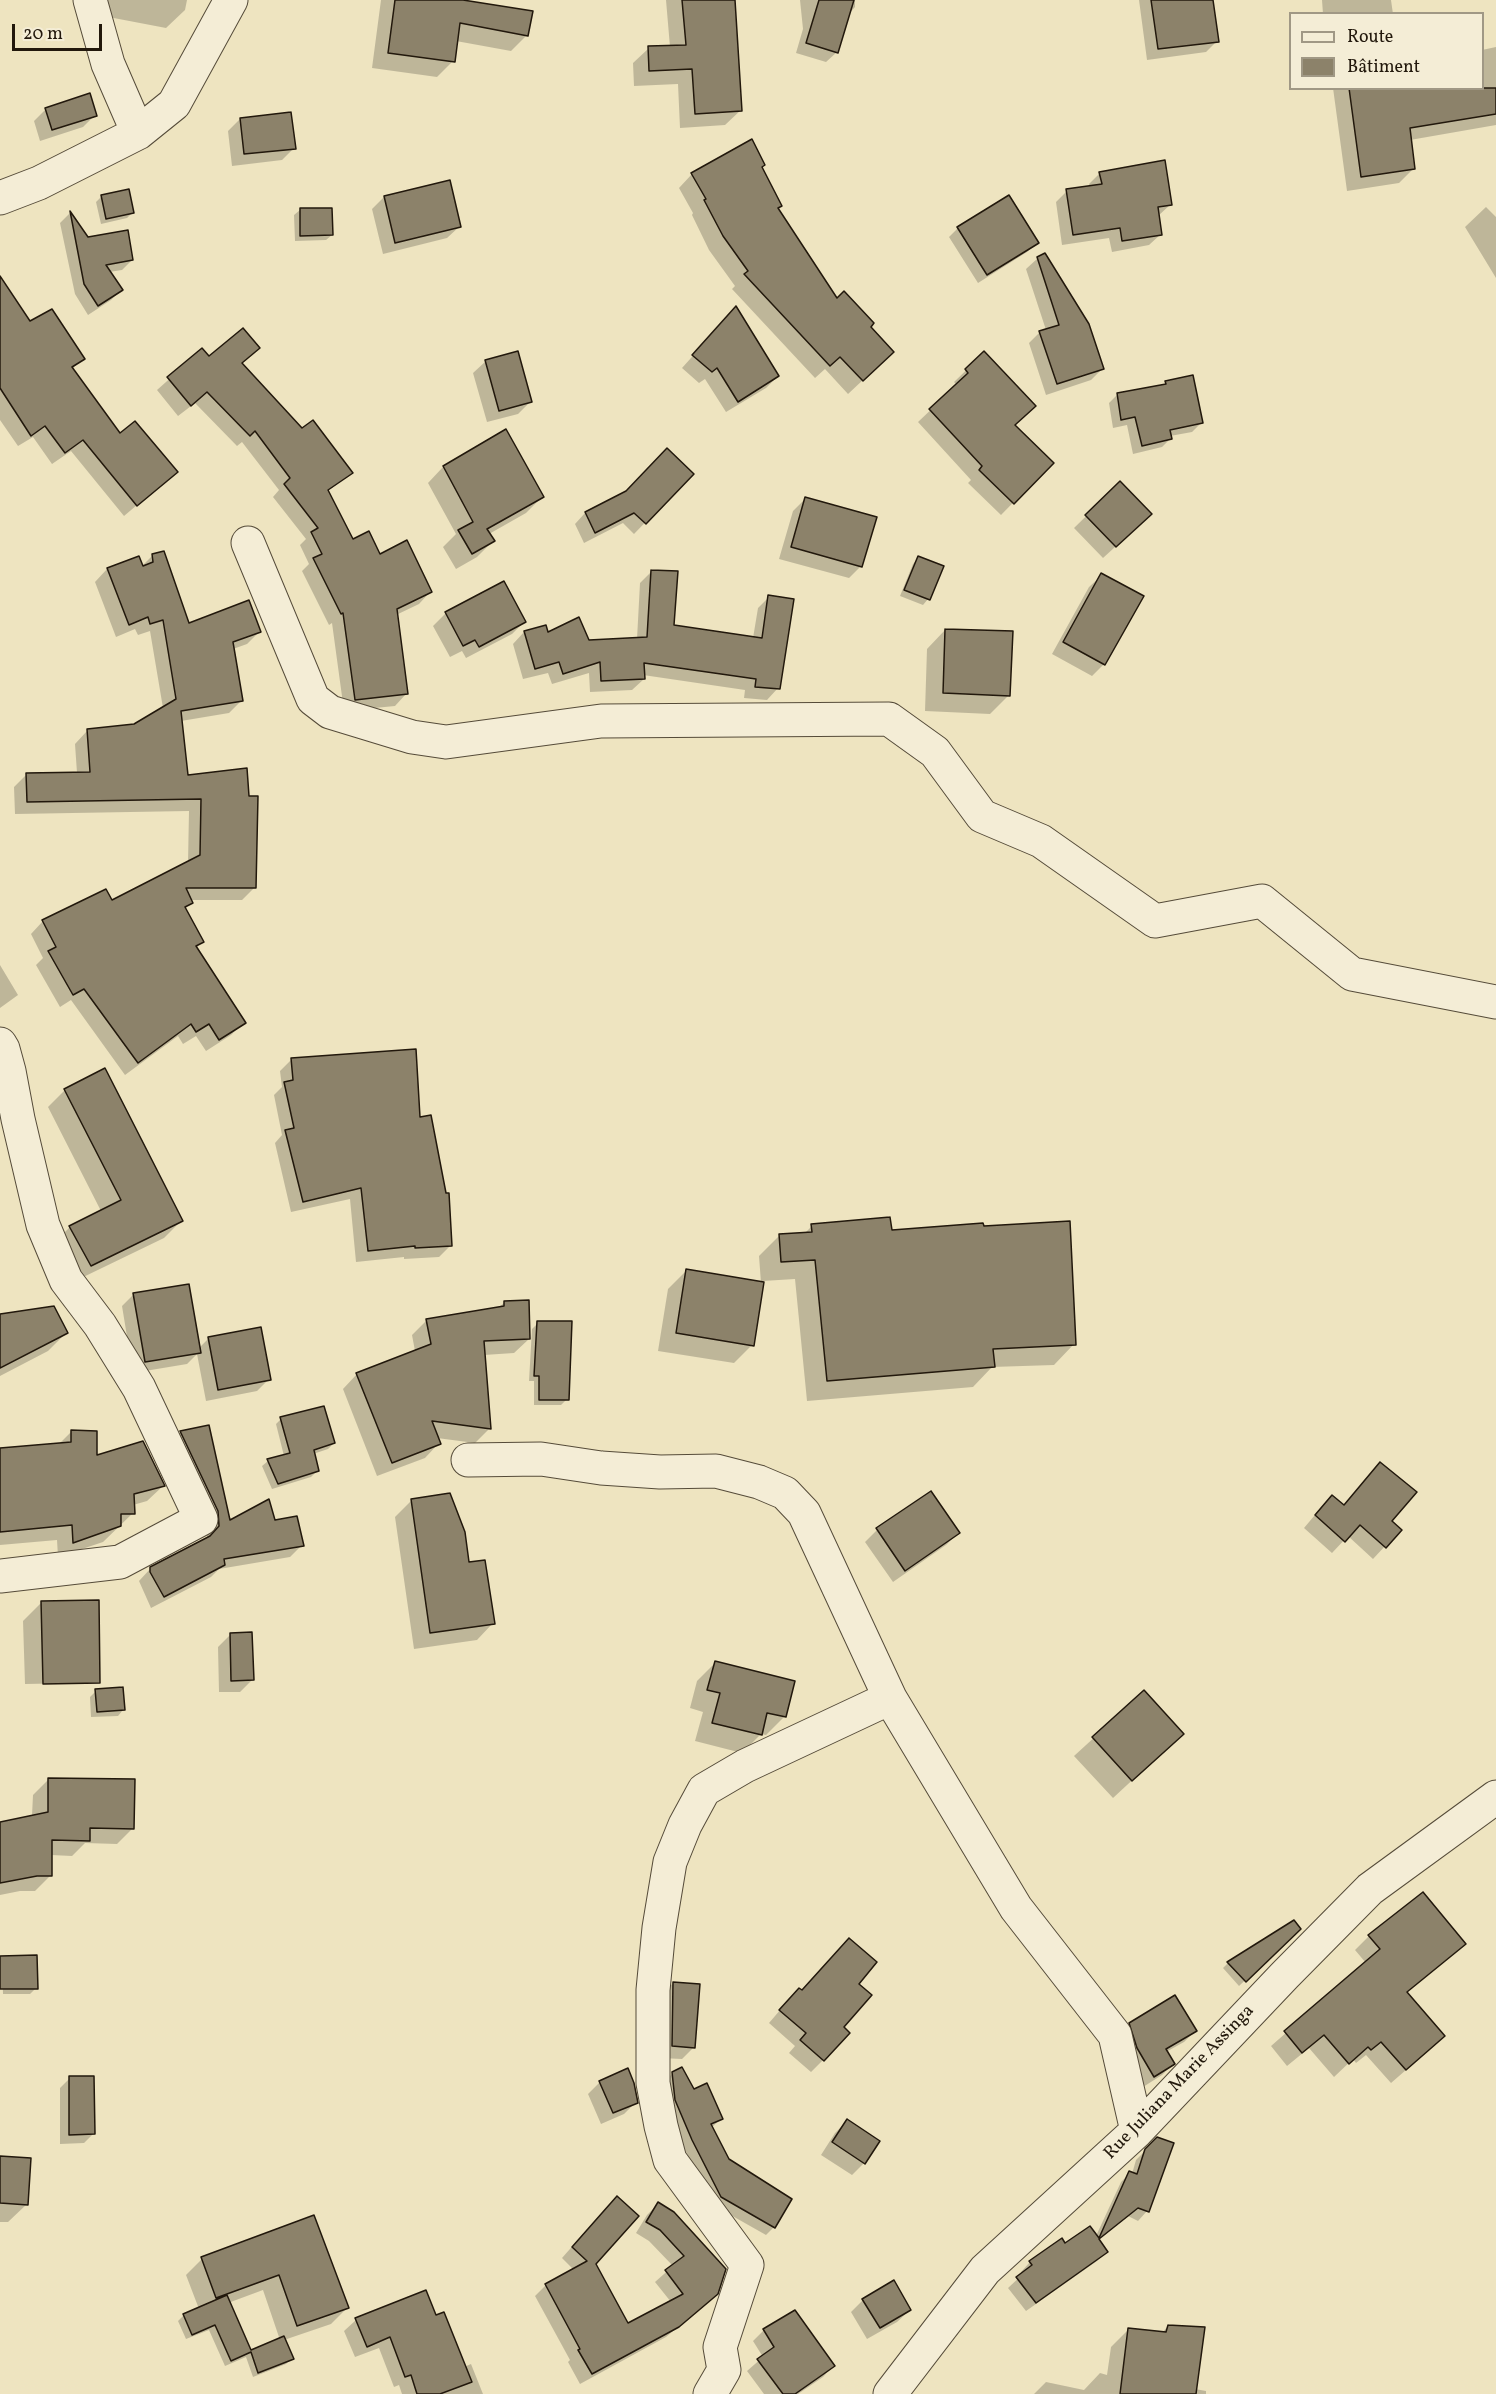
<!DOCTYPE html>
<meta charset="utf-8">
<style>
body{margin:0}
#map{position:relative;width:1496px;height:2394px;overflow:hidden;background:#eee4c0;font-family:Vollkorn,serif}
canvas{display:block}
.legend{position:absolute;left:1289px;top:12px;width:195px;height:78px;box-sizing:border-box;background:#f4edd6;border:2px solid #a09885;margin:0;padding:8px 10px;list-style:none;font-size:18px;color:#22180c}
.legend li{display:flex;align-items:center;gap:12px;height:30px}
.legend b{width:30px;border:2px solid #a09885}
.scale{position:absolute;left:12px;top:24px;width:90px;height:27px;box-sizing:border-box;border:3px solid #22180c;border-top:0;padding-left:8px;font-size:18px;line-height:21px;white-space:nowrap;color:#22180c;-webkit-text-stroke:4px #f4edd6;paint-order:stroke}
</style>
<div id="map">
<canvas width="1496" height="2394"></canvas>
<ul class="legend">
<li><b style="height:8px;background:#f4edd6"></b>Route</li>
<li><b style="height:16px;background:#8c826a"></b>Bâtiment</li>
</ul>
<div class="scale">20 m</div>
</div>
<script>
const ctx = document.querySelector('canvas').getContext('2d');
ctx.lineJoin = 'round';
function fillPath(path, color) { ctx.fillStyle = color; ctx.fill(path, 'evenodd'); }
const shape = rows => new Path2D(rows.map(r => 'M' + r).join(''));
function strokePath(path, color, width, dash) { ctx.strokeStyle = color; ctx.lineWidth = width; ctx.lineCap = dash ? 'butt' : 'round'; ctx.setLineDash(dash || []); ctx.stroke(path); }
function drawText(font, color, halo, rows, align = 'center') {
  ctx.font = font + ' Vollkorn,serif'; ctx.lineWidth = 4.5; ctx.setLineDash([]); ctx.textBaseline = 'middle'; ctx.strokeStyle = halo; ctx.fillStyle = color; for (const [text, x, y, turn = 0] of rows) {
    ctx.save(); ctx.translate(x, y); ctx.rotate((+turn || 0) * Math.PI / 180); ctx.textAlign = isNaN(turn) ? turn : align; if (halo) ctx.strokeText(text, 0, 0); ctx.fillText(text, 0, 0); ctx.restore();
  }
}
fillPath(shape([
 [101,0,187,0,185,10,166,28,98,15],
 [381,0,444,0,527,35,511,51,456,41,453,61,437,77,372,68],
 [666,0,730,0,741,110,725,125,680,128,678,84,634,86,633,63,649,48,670,47],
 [800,0,855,0,855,7,848,15,837,52,826,62,796,53,803,29],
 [1139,0,1212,0,1217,41,1206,52,1147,60],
 [1322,0,1391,0,1393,14,1323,14],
 [1496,47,1496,125,1410,140,1413,169,1399,183,1347,191,1333,88,1482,88,1482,50],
 [46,109,95,115,83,127,40,141,34,121],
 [240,119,294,148,282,160,232,166,228,131],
 [1100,173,1171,204,1158,216,1161,234,1149,245,1112,252,1109,238,1062,245,1056,202,1067,191,1089,187,1089,184],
 [692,174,777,209,837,300,869,327,879,365,848,394,825,369,815,378,732,289,735,286,709,250,692,215,693,213,679,188],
 [101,197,132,213,127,218,101,224,96,202],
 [384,197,460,226,447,238,383,254,372,209],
 [1486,207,1496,217,1496,278,1465,227],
 [300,210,332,235,326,240,295,241,294,215],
 [70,213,88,239,132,260,122,270,109,272,121,290,111,300,88,315,75,294,60,223],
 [958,228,1037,243,1027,252,978,283,949,237],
 [1038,258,1102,369,1091,380,1046,395,1029,343,1040,332,1046,330,1026,269],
 [0,290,29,323,83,359,72,369,120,436,176,472,124,516,71,451,52,464,33,437,18,446,0,420],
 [725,320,778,376,766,388,726,412,705,379,699,383,682,368],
 [202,350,209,358,241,364,302,430,351,473,327,492,352,541,379,555,430,592,419,604,396,615,406,694,395,706,344,711,332,623,329,625,302,571,309,564,300,545,306,539,273,497,279,490,242,442,237,446,195,403,178,416,157,390],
 [984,353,1014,425,1052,463,1001,515,968,483,971,480,918,422,957,385,954,382],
 [486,361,531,401,518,414,487,422,473,373],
 [1166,383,1201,423,1192,432,1170,436,1171,438,1162,447,1133,454,1127,425,1113,428,1109,403,1118,394,1162,386],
 [505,431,542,497,526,513,489,534,493,541,477,557,456,569,443,547,456,534,428,483,443,467],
 [692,474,634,534,623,523,584,543,575,524,585,513,626,493],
 [1120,483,1138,526,1103,558,1074,528],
 [805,499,861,566,849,578,779,559,793,511],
 [152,556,189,625,259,632,247,644,233,649,242,700,229,713,181,721,187,777,246,770,255,887,242,900,190,900,191,902,185,909,203,941,196,948,244,1022,231,1035,206,1051,196,1036,183,1044,178,1036,125,1075,71,1000,60,1007,36,965,43,958,31,934,43,921,111,902,188,863,189,811,15,814,14,787,27,774,77,773,75,744,87,731,134,726,163,708,150,631,138,635,135,629,116,637,95,582,107,569,142,566],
 [918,558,928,599,923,605,900,596,913,564],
 [652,571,673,626,753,638,758,608,769,597,778,688,767,700,744,698,745,690,643,675,644,679,632,690,590,692,589,673,552,684,548,673,523,679,513,644,524,632,588,641,637,639,640,583],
 [1102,575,1104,664,1092,676,1052,654,1089,587],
 [503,583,524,622,512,634,466,658,462,651,450,657,433,626,445,614],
 [945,630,1009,695,990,714,925,711,927,649],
 [0,965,18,995,0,1008],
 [292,1059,419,1119,451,1245,439,1257,404,1259,404,1257,356,1262,350,1199,291,1212,275,1143,282,1135,274,1095,282,1087,280,1071],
 [65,1090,181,1221,164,1238,73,1282,53,1244,70,1227,101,1211,48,1107],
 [812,1226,890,1232,1074,1344,1054,1365,992,1367,973,1387,807,1401,795,1279,763,1281,752,1345,734,1363,658,1351,668,1289,687,1270,761,1283,759,1256,780,1235,804,1234],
 [134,1294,199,1348,209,1338,269,1379,257,1391,206,1401,197,1354,187,1364,133,1373,122,1306],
 [505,1302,529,1339,514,1353,484,1355,490,1428,475,1443,437,1438,439,1443,425,1458,377,1476,343,1389,357,1374,415,1351,412,1335,427,1320,498,1308],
 [0,1316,66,1333,48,1351,0,1376],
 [538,1323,567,1399,561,1405,534,1405,534,1381,529,1381,532,1329],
 [281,1419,334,1443,328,1449,313,1454,317,1471,311,1477,272,1489,262,1466,268,1461,284,1456,276,1424],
 [72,1431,95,1457,163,1486,147,1501,133,1505,133,1513,103,1542,58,1557,57,1540,0,1545,0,1449,59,1444],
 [181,1432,229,1522,274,1521,302,1545,290,1557,219,1569,211,1577,151,1608,139,1581,151,1568,207,1539,207,1523,169,1444],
 [1368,1476,1390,1521,1400,1530,1373,1559,1348,1536,1332,1553,1304,1528,1320,1509,1343,1507],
 [931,1493,958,1533,946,1545,893,1582,865,1542,877,1530],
 [412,1500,468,1564,493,1623,477,1640,414,1649,395,1517],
 [42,1602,80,1683,25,1684,23,1621],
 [230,1635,252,1680,240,1692,219,1692,218,1647],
 [715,1663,793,1683,784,1717,766,1735,761,1734,742,1753,695,1741,703,1712,690,1708,697,1681],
 [96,1691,123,1710,118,1716,91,1717,90,1697],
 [1144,1692,1182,1734,1113,1798,1074,1756],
 [49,1779,133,1828,117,1844,85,1843,72,1856,51,1855,51,1875,35,1891,20,1891,0,1895,0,1823,31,1836,33,1795],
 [1299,1929,1239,1986,1223,1968,1228,1963],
 [1369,1936,1464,1944,1406,1993,1429,2050,1391,2083,1366,2055,1356,2063,1353,2059,1334,2077,1309,2048,1287,2066,1271,2046,1366,1963,1355,1950],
 [2,1963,36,1988,30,1994,3,1994],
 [673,1983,694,2047,682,2059,660,2058,661,1996],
 [856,1984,842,2028,823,2060,811,2072,789,2053,795,2046,769,2023,787,2002,801,1992],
 [1130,2024,1195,2031,1184,2042,1166,2052,1173,2064,1162,2075,1143,2087,1119,2035],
 [673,2073,721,2119,711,2128,727,2160,774,2227,766,2235,713,2205,684,2148,668,2108,664,2082],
 [70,2078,94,2133,84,2143,60,2144,60,2088],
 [600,2082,636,2102,624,2114,601,2124,588,2094],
 [847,2121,864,2163,852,2175,821,2155,835,2133],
 [1157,2139,1147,2211,1138,2221,1128,2216,1098,2240,1106,2252,1097,2261,1026,2311,1008,2288,1023,2274,1021,2272,1030,2262,1065,2245,1096,2236,1121,2182,1130,2173,1132,2174,1136,2160],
 [0,2157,27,2204,8,2222,0,2222],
 [658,2204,673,2213,705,2304,666,2337,580,2384,568,2362,570,2360,535,2296,546,2285,574,2270,562,2258,606,2208,594,2264,628,2325,671,2302,655,2282,673,2266,649,2241,636,2233,647,2215],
 [313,2217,347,2308,331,2324,284,2340,292,2358,286,2364,253,2377,246,2357,225,2366,209,2330,186,2339,178,2321,184,2315,199,2309,186,2275,202,2259],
 [263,2290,280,2340,250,2352,228,2303],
 [863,2300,910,2310,897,2322,867,2339,851,2312],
 [794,2312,833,2366,823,2377,798,2394,764,2394,747,2371,763,2357,753,2341,764,2330],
 [435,2317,464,2367,471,2364,483,2394,402,2394,399,2385,394,2387,379,2348,355,2357,344,2331,356,2320],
 [1168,2326,1195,2389,1206,2391,1206,2394,1034,2394,1046,2382,1084,2390,1100,2373,1107,2375,1111,2347,1129,2329,1162,2333]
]), '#0003');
const building = shape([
 [395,0,463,0,533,11,528,36,460,23,455,62,388,53,395,0],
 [682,0,735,0,742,111,695,114,692,69,649,71,648,46,686,45,682,0],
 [819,0,854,0,838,53,806,43,819,0],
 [1151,0,1213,0,1219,42,1158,49,1151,0],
 [1349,88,1496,88,1496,114,1410,128,1415,169,1361,177,1349,88],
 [90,93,97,116,52,130,45,108,90,93],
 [291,112,296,149,244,154,240,118,291,112],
 [752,139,765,165,762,167,782,206,778,208,837,298,844,291,874,323,871,327,894,352,863,381,840,357,830,366,744,274,748,271,723,236,704,200,706,199,691,173,752,139],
 [1165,160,1172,205,1158,207,1162,235,1122,241,1120,228,1073,235,1066,189,1102,184,1099,172,1165,160],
 [450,180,461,227,395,243,384,196,450,180],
 [129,189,134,213,106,219,101,195,129,189],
 [1009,195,1039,243,987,275,957,227,1009,195],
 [300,208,332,208,333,235,300,236,300,208],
 [70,211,88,237,128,230,133,260,106,265,123,290,98,306,84,284,70,211],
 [1045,253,1089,324,1104,369,1057,384,1039,331,1059,325,1037,257,1045,253],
 [0,276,30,321,52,309,85,359,72,367,120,433,135,421,178,472,137,506,83,440,65,453,45,426,31,436,0,388,0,276],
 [736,306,779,376,738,402,717,368,712,372,692,355,736,306],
 [243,328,260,348,242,363,302,428,313,420,353,473,328,490,353,539,369,531,380,554,407,540,432,592,397,609,408,694,355,700,343,613,341,614,313,558,322,554,311,532,318,528,284,484,290,478,255,431,250,436,207,392,191,406,167,377,202,348,209,356,243,328],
 [518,351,532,402,499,411,485,360,518,351],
 [984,351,1036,406,1015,425,1054,463,1014,504,979,470,982,466,929,409,968,373,965,369,984,351],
 [1193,375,1203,423,1170,430,1172,439,1142,446,1135,417,1121,420,1117,393,1166,384,1165,381,1193,375],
 [506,429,544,497,487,529,495,541,472,554,458,530,473,522,443,466,506,429],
 [667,448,694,474,646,524,634,513,595,533,585,512,626,491,667,448],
 [1120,481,1152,514,1116,547,1085,515,1120,481],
 [805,497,877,517,862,567,791,547,805,497],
 [164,551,189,623,249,600,261,632,233,642,243,701,181,711,188,775,247,768,249,796,258,796,256,888,186,888,193,903,185,907,204,942,196,946,246,1023,219,1040,209,1024,196,1032,191,1024,138,1063,84,989,73,995,48,951,56,947,42,920,106,889,112,900,200,855,201,799,27,802,26,773,90,772,87,729,134,724,176,699,163,620,150,624,148,617,129,625,107,568,139,556,143,566,153,562,152,554,164,551],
 [918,556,944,566,930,600,904,590,918,556],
 [651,570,678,571,674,625,762,638,768,595,794,599,780,689,755,687,756,679,644,663,645,679,601,681,600,662,563,674,559,662,535,669,524,631,546,625,548,632,579,617,589,640,647,637,651,570],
 [1101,573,1144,596,1105,665,1063,642,1101,573],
 [504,581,526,622,479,647,475,640,463,646,445,612,504,581],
 [945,629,1013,631,1010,696,943,693,945,629],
 [416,1049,420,1117,431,1115,446,1193,449,1193,452,1246,415,1248,415,1246,368,1251,361,1188,303,1202,285,1130,294,1128,284,1082,293,1080,291,1058,416,1049],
 [105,1068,183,1221,91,1266,69,1226,121,1200,64,1089,105,1068],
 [890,1217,892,1230,983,1223,984,1226,1070,1221,1076,1345,993,1349,995,1367,827,1381,815,1260,781,1262,779,1234,812,1232,811,1224,890,1217],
 [686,1269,764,1282,754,1346,676,1333,686,1269],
 [189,1284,201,1353,145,1362,133,1293,189,1284],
 [529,1300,530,1339,484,1341,491,1429,432,1421,441,1444,392,1463,356,1373,431,1344,426,1319,504,1306,504,1301,529,1300],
 [54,1306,68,1333,0,1368,0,1314,54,1306],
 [537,1321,572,1321,569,1400,539,1400,539,1376,534,1376,537,1321],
 [261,1327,271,1380,218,1390,208,1337,261,1327],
 [324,1406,335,1443,314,1450,319,1471,278,1484,267,1459,290,1453,280,1417,324,1406],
 [209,1425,230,1520,269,1499,275,1520,297,1516,304,1546,224,1559,225,1565,164,1597,150,1572,150,1567,210,1536,219,1526,218,1511,180,1431,209,1425],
 [71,1430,97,1431,97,1455,143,1441,165,1486,134,1494,135,1514,121,1514,121,1526,73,1543,72,1525,0,1532,0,1448,71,1442,71,1430],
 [1380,1462,1417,1492,1392,1521,1402,1530,1386,1548,1360,1525,1345,1542,1315,1515,1332,1495,1344,1505,1380,1462],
 [931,1491,960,1533,905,1571,876,1528,931,1491],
 [450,1493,465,1532,469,1562,485,1560,495,1624,430,1633,411,1499,450,1493],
 [99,1600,100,1683,43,1684,41,1601,99,1600],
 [252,1632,254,1680,231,1681,230,1633,252,1632],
 [715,1661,795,1681,786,1717,767,1713,762,1735,712,1723,720,1693,707,1690,715,1661],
 [123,1687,125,1710,97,1712,95,1689,123,1687],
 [1144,1690,1184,1734,1132,1781,1092,1737,1144,1690],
 [48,1778,135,1779,134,1829,90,1828,90,1841,52,1840,52,1876,37,1876,0,1883,0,1822,48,1812,48,1778],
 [1423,1892,1466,1944,1407,1992,1445,2036,1406,2070,1381,2042,1371,2050,1368,2047,1349,2064,1324,2035,1302,2053,1284,2031,1380,1949,1368,1935,1423,1892],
 [1294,1920,1301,1929,1246,1982,1227,1962,1294,1920],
 [849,1938,877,1962,859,1984,872,1995,844,2027,850,2033,824,2061,800,2040,806,2033,779,2010,799,1988,802,1990,849,1938],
 [37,1955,38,1989,0,1989,0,1956,37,1955],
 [673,1982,700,1984,695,2048,672,2046,673,1982],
 [1175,1995,1197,2031,1166,2049,1175,2064,1154,2077,1137,2048,1129,2023,1175,1995],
 [682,2067,694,2089,707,2083,723,2119,711,2124,729,2159,792,2199,775,2228,721,2197,692,2140,675,2100,672,2072,682,2067],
 [628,2068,634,2083,638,2103,613,2113,599,2081,628,2068],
 [69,2076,94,2076,95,2134,69,2135,69,2076],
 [847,2119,880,2141,865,2164,832,2142,847,2119],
 [1157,2137,1174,2143,1149,2212,1138,2208,1099,2239,1108,2252,1036,2303,1016,2277,1032,2265,1029,2261,1062,2238,1065,2243,1090,2226,1099,2238,1129,2171,1137,2174,1145,2149,1157,2137],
 [0,2156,31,2158,28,2205,0,2203,0,2156],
 [617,2196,639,2216,596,2264,628,2323,683,2294,665,2270,684,2256,660,2230,646,2222,658,2202,674,2212,726,2269,718,2294,679,2327,592,2374,578,2350,580,2349,545,2284,587,2261,572,2247,617,2196],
 [314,2215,349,2308,297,2326,279,2275,216,2298,201,2257,314,2215],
 [894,2280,911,2310,880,2328,862,2299,894,2280],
 [426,2290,436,2315,444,2312,472,2382,440,2394,417,2394,411,2375,405,2377,390,2337,367,2347,355,2318,426,2290],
 [227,2295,251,2350,284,2336,294,2359,258,2373,251,2352,231,2361,215,2325,192,2335,183,2314,227,2295],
 [795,2310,835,2366,795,2394,783,2394,757,2359,774,2347,763,2329,795,2310],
 [1168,2325,1205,2327,1196,2394,1120,2394,1128,2328,1166,2332,1168,2325]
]);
fillPath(building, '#8c826a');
strokePath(building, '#22180c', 1.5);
const minor = shape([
 [90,0,108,64,138,133],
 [0,198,39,183,138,133,174,104,231,0],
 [248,543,313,699,330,712,412,737,446,742,601,721,889,719,935,752,982,816,1041,841,1155,921,1262,901,1352,974,1496,1002],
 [0,1044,3,1049,9,1071,18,1119,43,1225,66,1280,100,1325,139,1388,201,1519,120,1562,0,1576],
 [468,1460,541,1459,601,1468,660,1472,716,1471,759,1482,785,1493,804,1513,890,1698,1016,1908,1115,2035,1137,2131],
 [710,2394,724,2370,720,2347,747,2265,670,2160,661,2126,653,2083,653,1990,659,1928,670,1862,685,1825,704,1790,745,1766,890,1698],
 [890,2394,985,2270,1137,2131,1285,1975,1370,1889,1496,1797]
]);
strokePath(minor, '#554b39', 35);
strokePath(minor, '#f4edd6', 33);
drawText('18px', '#22180c', '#f4edd6', [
 ["Rue Juliana Marie Assinga",1180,2083,-46]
]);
</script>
